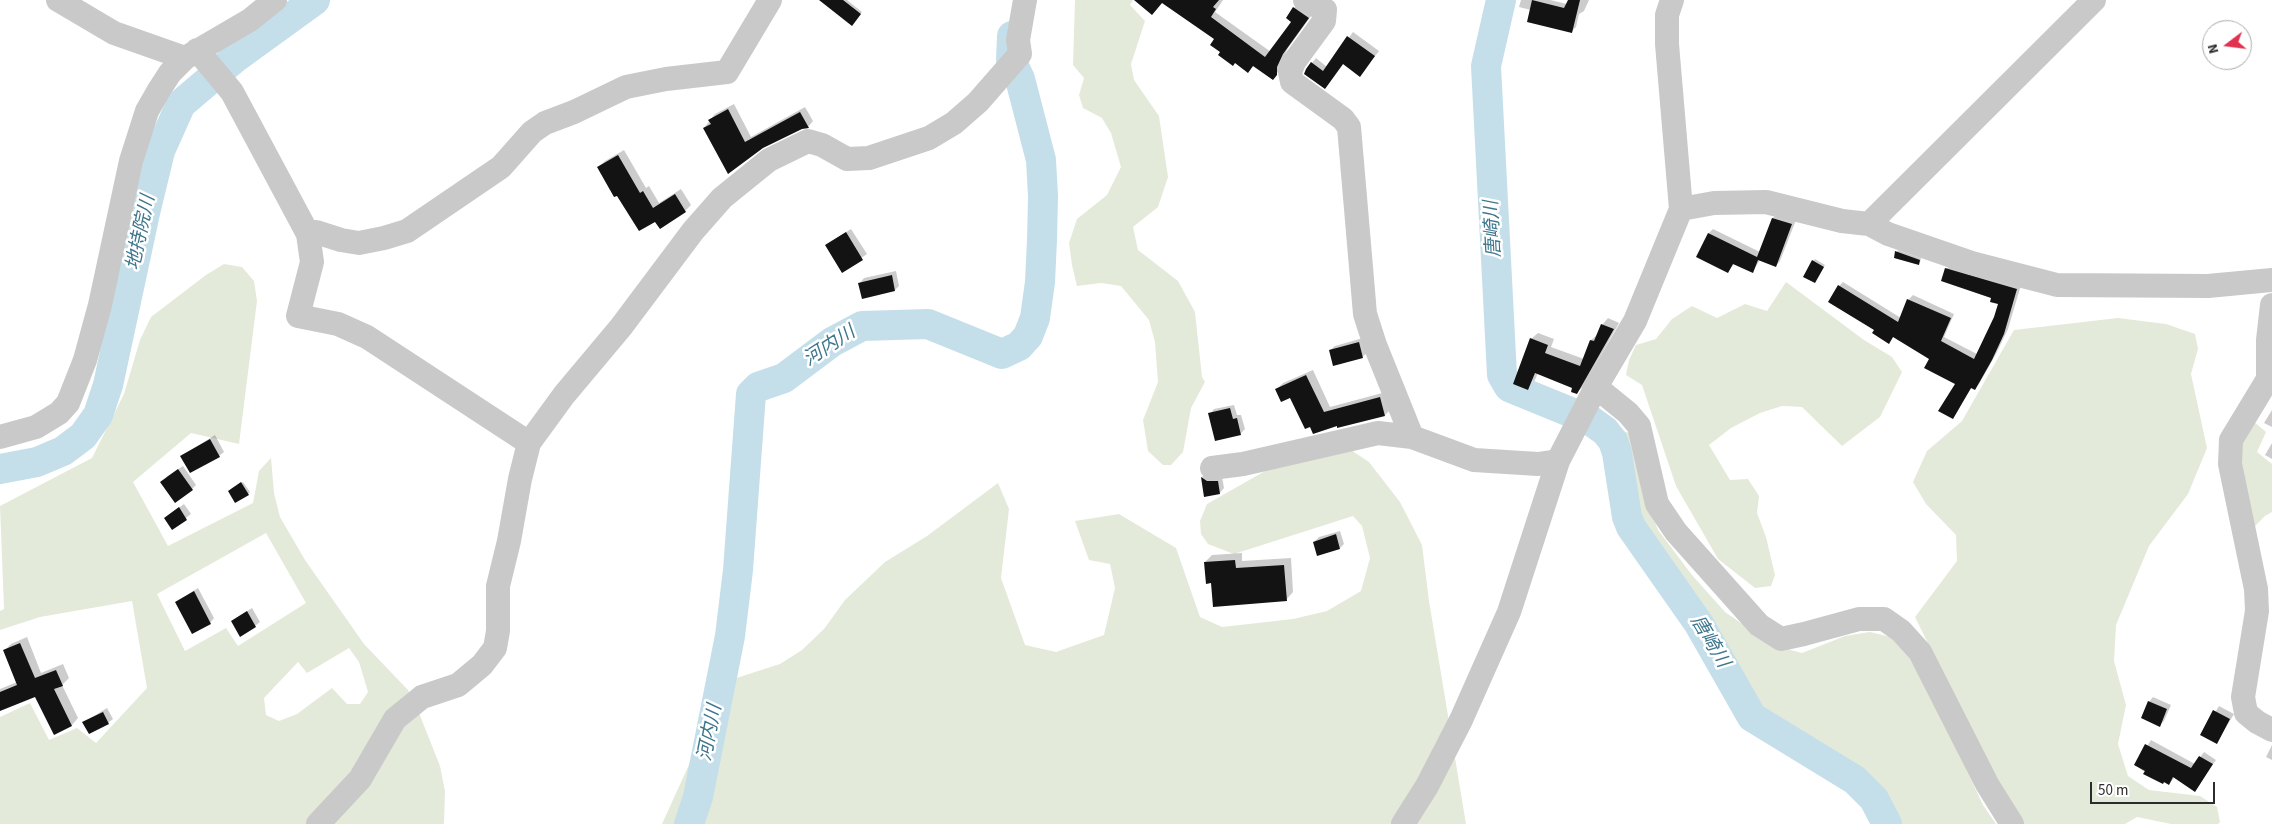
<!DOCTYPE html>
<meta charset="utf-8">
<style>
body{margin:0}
#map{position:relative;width:2272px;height:824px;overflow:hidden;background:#fff;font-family:"Source Sans 3",sans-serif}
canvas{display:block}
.north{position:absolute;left:2202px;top:20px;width:50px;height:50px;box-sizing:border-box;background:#fff;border:1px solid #ababab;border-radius:50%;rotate:255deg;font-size:14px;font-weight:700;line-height:20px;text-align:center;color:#2c2c2c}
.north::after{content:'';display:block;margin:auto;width:18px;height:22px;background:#e2304f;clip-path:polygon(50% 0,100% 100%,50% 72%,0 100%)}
.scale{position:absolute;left:2090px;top:782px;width:125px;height:22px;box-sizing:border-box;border:2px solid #2c2c2c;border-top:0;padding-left:6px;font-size:15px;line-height:18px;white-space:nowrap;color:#2c2c2c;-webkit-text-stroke:4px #fff;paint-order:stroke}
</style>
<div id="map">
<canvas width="2272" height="824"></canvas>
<div class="north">N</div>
<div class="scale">50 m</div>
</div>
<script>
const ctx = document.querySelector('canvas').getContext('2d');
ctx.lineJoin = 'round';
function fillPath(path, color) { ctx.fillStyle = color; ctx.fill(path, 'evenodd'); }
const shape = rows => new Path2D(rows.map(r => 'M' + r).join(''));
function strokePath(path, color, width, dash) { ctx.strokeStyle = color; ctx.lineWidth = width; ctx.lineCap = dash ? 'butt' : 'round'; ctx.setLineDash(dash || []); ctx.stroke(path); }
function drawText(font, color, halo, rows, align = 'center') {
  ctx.font = font + ' "Source Sans 3","Noto Sans JP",sans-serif'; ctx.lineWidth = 5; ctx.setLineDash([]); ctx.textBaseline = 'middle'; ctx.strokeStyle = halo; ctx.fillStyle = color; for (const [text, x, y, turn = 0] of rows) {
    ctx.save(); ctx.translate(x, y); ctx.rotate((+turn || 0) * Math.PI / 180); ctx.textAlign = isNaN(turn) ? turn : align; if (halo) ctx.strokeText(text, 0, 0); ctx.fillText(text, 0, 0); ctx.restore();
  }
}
fillPath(shape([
 [1075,0,1133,0,1130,5,1145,21,1131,64,1134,80,1159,116,1168,177,1158,207,1133,227,1138,250,1178,281,1195,312,1202,377,1205,382,1191,408,1183,452,1171,465,1163,465,1148,451,1143,420,1158,382,1155,342,1149,320,1121,286,1101,283,1077,286,1072,265,1069,243,1077,219,1107,195,1121,167,1111,133,1102,118,1083,108,1079,95,1084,78,1073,65],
 [224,264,242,267,254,281,257,301,239,444,191,433,133,482,168,546,253,503,259,471,271,458,274,493,280,517,305,560,364,644,408,690,419,713,440,766,445,791,444,824,0,824,0,717,30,703,49,740,77,728,96,743,147,688,132,601,40,617,0,630,0,611,4,609,0,506,92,458,124,394,140,340,151,317,206,275],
 [266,533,306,603,238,646,226,628,185,651,157,594],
 [349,648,359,662,368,692,360,704,347,704,332,688,297,714,279,721,266,715,264,698,298,662,307,673],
 [1786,282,1864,340,1892,357,1902,372,1880,417,1842,446,1802,407,1782,406,1760,413,1731,428,1709,445,1730,480,1748,479,1759,496,1757,513,1766,537,1775,575,1771,586,1755,588,1718,559,1676,486,1642,385,1626,375,1629,360,1636,345,1656,339,1672,319,1692,306,1717,318,1745,304,1767,311],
 [2118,318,2166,324,2195,334,2198,349,2191,374,2207,448,2188,494,2149,546,2116,625,2114,661,2126,705,2118,744,2128,776,2149,790,2200,796,2217,807,2220,822,2218,824,2171,824,2137,817,2125,824,2023,824,1985,759,1915,617,1957,561,1956,535,1926,504,1913,482,1927,451,1962,421,2014,330],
 [2252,420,2266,432,2257,452,2272,464,2272,512,2265,516,2251,530,2241,495,2239,437],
 [1623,431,1629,433,1645,496,1658,530,1692,575,1725,612,1773,645,1802,653,1845,636,1870,632,1891,637,1905,650,1934,701,1983,805,1996,824,1890,824,1880,802,1858,776,1772,727,1753,711,1705,625,1638,529,1631,505,1617,439,1618,434],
 [1351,450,1369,462,1400,502,1422,545,1429,601,1466,824,662,824,727,681,780,664,802,650,824,629,845,600,885,562,927,536,998,483,1009,509,1001,578,1025,645,1056,652,1104,635,1115,588,1110,564,1089,560,1075,521,1119,514,1176,548,1200,617,1222,627,1293,619,1327,611,1361,591,1370,558,1362,526,1353,516,1234,554,1208,544,1201,534,1200,521,1207,504,1281,462]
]), '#e4ead9');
fillPath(shape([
 [822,0,847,0,862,12,854,22],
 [1141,0,1223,0,1215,12,1271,52,1293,22,1294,8,1300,3,1314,12,1288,48,1282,61,1281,68,1272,79,1254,65,1248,71,1222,52,1215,39,1163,2],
 [1521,0,1550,0,1567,4,1569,0,1589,0,1584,11,1579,14,1576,27,1572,31,1531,10,1519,7],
 [1353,32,1379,51,1360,75,1344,63,1329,83,1312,63,1316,58,1327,67],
 [734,104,751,137,805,107,813,121,808,127,802,127,762,147,728,172,704,128,715,114],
 [624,150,646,188,649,186,659,203,681,189,691,205,685,211,655,220,617,194,599,167,605,161],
 [1777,214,1796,220,1780,261,1776,266,1760,260,1753,271,1734,264,1728,271,1709,233,1713,229,1760,252,1773,218],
 [851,229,867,254,842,271,826,245],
 [1898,250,1921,258,1920,262,1918,264,1897,252],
 [1815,259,1825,265,1815,282,1813,261],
 [1951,265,2021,285,2008,329,1996,354,1979,384,1975,389,1972,387,1952,418,1956,383,1930,358,1894,336,1889,342,1876,330,1839,286,1843,282,1901,318,1908,300,1913,295,1954,314,1944,337,1977,354,1995,317,1999,303,1993,297,1946,269],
 [896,271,899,286,895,290,863,298,860,283,864,278],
 [1608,318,1619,323,1583,387,1576,393,1574,387,1538,373,1534,382,1528,389,1531,339,1538,333,1554,339,1551,347,1584,359,1591,340,1598,334,1602,325],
 [1363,338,1367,353,1362,357,1330,350,1335,346],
 [1313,370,1330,407,1386,392,1391,409,1385,415,1338,427,1290,396,1277,389,1283,383],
 [1234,405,1237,415,1241,415,1245,429,1240,434,1210,414,1214,409],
 [2272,410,2272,427,2264,423],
 [215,435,224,452,219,456,182,456],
 [2272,443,2272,459,2265,455],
 [183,466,196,485,192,489,166,477],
 [1206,473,1222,477,1224,488,1220,493,1205,495,1202,477],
 [243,482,250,492,248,494,231,489],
 [184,504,191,514,172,529,165,518],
 [1340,531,1344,544,1340,548,1314,542,1319,537],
 [1242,553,1242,561,1291,558,1293,592,1286,600,1212,582,1205,562,1212,555],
 [198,588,214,618,210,623,176,602],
 [252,608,260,622,255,626,232,621],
 [27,637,41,673,63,664,69,678,62,685,78,718,72,725,55,733,36,695,0,710,0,689,17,682,4,651,11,644],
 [2153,697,2171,705,2164,721,2160,725,2149,702],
 [2219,706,2234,714,2217,742,2202,734],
 [107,708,113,719,108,723,84,722],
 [2151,740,2195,764,2204,752,2216,760,2195,790,2175,777,2169,784,2156,780,2135,765],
 [2272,745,2272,760,2266,757]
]), '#0003');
strokePath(shape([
 [1501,0,1486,66,1502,375,1509,387,1575,414],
 [1587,418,1605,431,1613,441,1617,453,1627,517,1631,527,1699,624,1752,717,1855,780,1874,799,1887,824],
 [0,469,37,462,63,451,83,436,98,415,108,385,145,213,160,151,181,104,235,58,315,0],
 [689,824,698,797,730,636,738,570,751,394,758,387,784,378,832,342,862,326,928,324,1002,354,1019,346,1028,336,1035,318,1040,282,1042,240,1043,196,1041,160,1020,79,1011,60,1012,36]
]), '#c5dfea', 30);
fillPath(shape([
 [819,0,843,0,861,14,852,26],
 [1134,0,1219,0,1213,7,1216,9,1211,17,1265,57,1291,22,1286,18,1293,7,1309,18,1283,54,1277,67,1277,75,1273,80,1253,66,1248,73,1235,63,1233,66,1218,55,1220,52,1210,45,1214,39,1162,3,1152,15],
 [1532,0,1564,8,1568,0,1580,0,1572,33,1527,22],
 [1347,36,1375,56,1360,77,1343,64,1325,89,1304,74,1306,69,1311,62,1323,71],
 [728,109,745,142,800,112,809,128,802,129,763,148,728,174,703,128,711,124,708,120],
 [618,155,640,193,643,191,653,208,675,194,686,212,660,229,655,222,639,231,617,196,614,197,597,167],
 [1772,218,1792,224,1776,267,1758,260,1753,273,1733,264,1728,273,1696,257,1708,233,1757,257],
 [846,232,863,260,842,273,825,245],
 [1895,251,1920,260,1919,265,1894,258],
 [1812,260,1824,267,1815,283,1803,277],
 [1945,268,2017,289,2004,334,1992,360,1975,390,1971,388,1953,419,1938,411,1955,384,1924,368,1929,359,1893,337,1889,344,1872,333,1874,330,1828,302,1838,285,1898,322,1907,299,1951,318,1941,341,1974,359,1994,317,1998,304,1990,302,1991,298,1941,281],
 [892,275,895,291,862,299,858,283],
 [1601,324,1614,329,1577,394,1571,392,1572,388,1535,373,1528,390,1513,384,1530,338,1548,345,1545,353,1580,366,1590,340,1594,341],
 [1359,342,1363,358,1333,366,1329,350],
 [1306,375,1324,412,1380,397,1385,416,1337,428,1337,426,1313,434,1310,427,1305,429,1290,398,1281,402,1275,389],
 [1230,408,1233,419,1237,418,1241,435,1215,441,1208,413],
 [210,439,220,457,190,473,180,456],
 [178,469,193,490,175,503,160,482],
 [1201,477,1207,481,1218,481,1220,494,1204,497],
 [241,482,249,495,235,503,228,491],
 [179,507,187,520,172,530,164,518],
 [1336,534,1340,549,1317,556,1313,542],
 [1235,560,1236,568,1284,565,1287,601,1213,607,1211,583,1206,584,1204,562],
 [194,591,211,624,192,634,175,602],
 [247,611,256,627,240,637,231,621],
 [20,643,35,678,56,670,63,686,54,689,72,726,54,735,35,697,0,711,0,692,17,685,3,650],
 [2148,701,2167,709,2160,727,2141,718],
 [2213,710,2230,719,2217,744,2200,735],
 [103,712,109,724,89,734,82,722],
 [2145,744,2191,768,2199,756,2213,764,2195,792,2173,777,2169,785,2164,782,2163,784,2143,774,2145,771,2134,765]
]), '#131313');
strokePath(shape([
 [58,0,114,33,185,58],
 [1305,0,1325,10,1324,21,1294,62,1290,72,1292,82,1343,119,1349,127,1365,314,1375,345,1412,437],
 [197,50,232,92,308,234,312,262,298,316,338,324,367,337,529,443],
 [1681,209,1714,203,1766,202,1842,221,1869,224,1888,234,1972,263,2057,285,2208,286,2272,280],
 [1869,224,2094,0],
 [308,234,316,232,341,240,359,243,384,238,407,231,501,167,532,132,545,123,574,112,626,87,666,79,727,72,770,0],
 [2272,305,2268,340,2268,379,2231,440,2230,464,2256,589,2257,611,2243,697,2246,713,2257,722,2272,730],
 [1596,387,1628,413,1639,426,1657,504,1676,532,1759,625,1781,639,1804,634,1859,619,1884,619,1901,631,1920,652,1987,784,2012,824],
 [0,437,36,427,59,413,68,403,85,360,100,305,131,161,147,111,159,90,170,73,185,58,250,20,275,0],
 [1212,468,1243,464,1378,433,1412,437,1474,460,1538,464,1558,461],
 [318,824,360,779,395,719,422,697,458,685,482,665,495,648,498,631,498,586,509,541,520,479,529,443,564,395,621,327,693,231,722,198,769,160,808,141,822,145,847,159,869,158,929,138,954,123,978,102,1020,54,1018,40,1025,0],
 [1403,824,1427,786,1461,720,1509,612,1558,461,1596,387,1635,321,1681,209,1667,44,1667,15,1672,0]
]), '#c9c9c9', 24);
drawText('italic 19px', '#3c758c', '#fff', [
 ["唐崎川",1494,229,-93],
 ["地持院川",142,233,-78],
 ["河内川",830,347,-33],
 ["唐崎川",1709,642,59],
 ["河内川",711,733,-79]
]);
</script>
